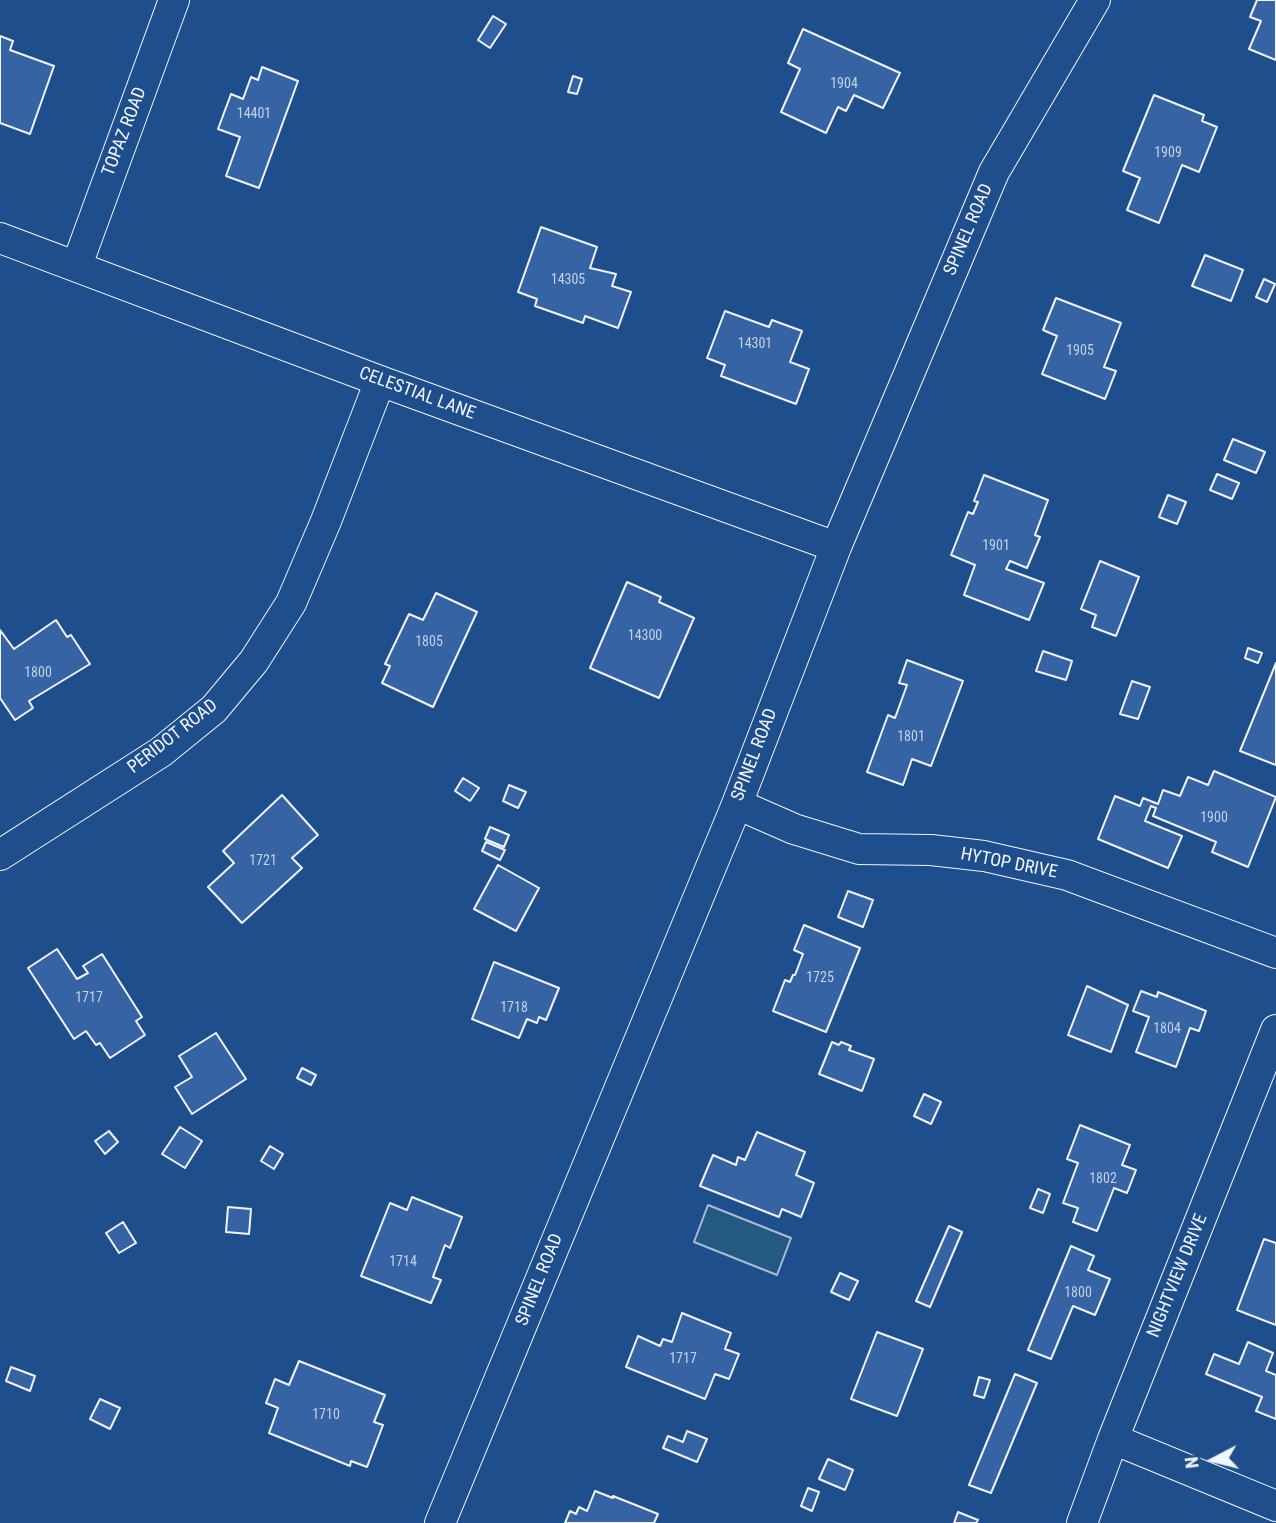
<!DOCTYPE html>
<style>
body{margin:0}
#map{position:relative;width:1276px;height:1523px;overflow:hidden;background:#1f4e8c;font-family:"Roboto Condensed",sans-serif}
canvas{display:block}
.north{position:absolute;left:1178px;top:1425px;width:70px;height:70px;-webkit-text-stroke:5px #1f4e8c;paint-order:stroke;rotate:263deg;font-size:19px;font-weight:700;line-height:28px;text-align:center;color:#f2f6ff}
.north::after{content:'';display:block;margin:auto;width:24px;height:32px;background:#f2f6ff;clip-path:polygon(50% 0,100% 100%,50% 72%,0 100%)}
</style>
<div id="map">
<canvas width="1276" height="1523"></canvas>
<div class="north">N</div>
</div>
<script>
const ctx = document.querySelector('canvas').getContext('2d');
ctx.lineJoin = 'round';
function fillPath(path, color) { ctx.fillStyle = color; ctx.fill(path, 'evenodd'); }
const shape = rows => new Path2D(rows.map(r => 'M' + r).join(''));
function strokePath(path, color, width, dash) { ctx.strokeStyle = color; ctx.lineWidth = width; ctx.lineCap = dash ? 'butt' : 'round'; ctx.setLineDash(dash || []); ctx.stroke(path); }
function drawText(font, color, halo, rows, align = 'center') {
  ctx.font = font + ' "Roboto Condensed",sans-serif'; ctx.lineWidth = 5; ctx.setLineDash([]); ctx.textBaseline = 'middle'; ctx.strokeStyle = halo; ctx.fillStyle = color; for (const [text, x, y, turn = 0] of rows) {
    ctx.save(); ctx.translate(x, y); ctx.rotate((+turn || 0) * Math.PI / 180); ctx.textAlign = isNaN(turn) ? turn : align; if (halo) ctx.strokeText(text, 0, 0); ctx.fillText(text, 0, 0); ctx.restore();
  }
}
const green = shape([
 [708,1205,791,1238,777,1275,694,1242,708,1205]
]);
fillPath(green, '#245a82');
strokePath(green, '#a8bbd7', 2);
const building = shape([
 [1257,0,1276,0,1276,60,1249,49,1261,21,1250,17,1257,0],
 [493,16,506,24,490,48,478,40,493,16],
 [803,29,900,73,883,108,854,95,846,111,838,107,826,133,781,112,800,69,788,63,803,29],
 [0,36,13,41,10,50,54,66,30,134,0,123,0,36],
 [262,67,298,81,259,188,226,176,240,137,218,129,231,94,243,99,251,77,258,80,262,67],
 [573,76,582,79,577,94,568,92,573,76],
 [1154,95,1204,115,1202,121,1217,127,1199,172,1182,165,1159,223,1127,210,1140,178,1123,171,1154,95],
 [541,227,597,247,590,268,616,274,612,286,631,292,618,328,585,316,583,323,535,306,537,299,518,292,541,227],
 [1205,255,1243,270,1231,301,1192,286,1205,255],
 [1264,279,1275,284,1267,302,1256,297,1264,279],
 [1056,298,1121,323,1104,367,1116,371,1105,399,1042,374,1057,336,1043,330,1056,298],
 [725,311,769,327,772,320,802,331,790,362,809,369,796,404,721,376,725,365,707,358,725,311],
 [1233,439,1265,452,1256,473,1224,460,1233,439],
 [1217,474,1239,483,1232,499,1210,490,1217,474],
 [984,475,1048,500,1035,535,1040,537,1027,568,1010,561,1006,569,1044,583,1029,620,964,595,975,565,951,555,968,512,973,514,978,502,974,501,984,475],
 [1168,495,1186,502,1177,524,1159,517,1168,495],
 [1100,561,1139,577,1116,636,1092,627,1096,615,1081,609,1100,561],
 [627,582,661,597,659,602,694,618,659,698,590,668,627,582],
 [436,593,477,612,433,707,382,683,390,666,385,664,408,616,409,614,423,620,436,593],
 [56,620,67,637,71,635,90,664,29,701,33,708,15,720,0,698,0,630,14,649,56,620],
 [1248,648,1262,653,1258,663,1245,658,1248,648],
 [1043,651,1072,661,1066,680,1036,671,1043,651],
 [907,660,963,681,931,766,912,759,903,785,867,772,888,715,895,718,907,685,899,683,907,660],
 [1276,663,1276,765,1240,751,1276,663],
 [1132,681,1150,687,1138,719,1120,714,1132,681],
 [1214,771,1276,797,1248,867,1212,852,1216,842,1153,816,1156,808,1151,806,1145,821,1182,836,1168,868,1098,839,1115,796,1140,806,1143,798,1158,804,1163,790,1180,796,1188,777,1208,785,1214,771],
 [463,778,479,788,470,801,455,791,463,778],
 [509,785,526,792,518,808,503,801,509,785],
 [282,795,318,835,292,858,302,868,242,923,208,887,234,863,223,851,282,795],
 [490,827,509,835,504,847,485,839,490,827],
 [486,842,505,850,500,860,482,851,486,842],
 [498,865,539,888,516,931,474,909,498,865],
 [848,891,873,900,863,927,838,917,848,891],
 [804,925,860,948,826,1032,773,1011,785,980,790,982,793,975,795,975,803,954,794,950,804,925],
 [57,949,77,979,88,973,83,966,102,954,142,1017,136,1021,145,1035,110,1058,100,1043,96,1045,86,1031,74,1039,28,968,57,949],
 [494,962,559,988,546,1020,539,1017,537,1023,527,1019,519,1038,472,1019,494,962],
 [1087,986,1128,1005,1111,1052,1068,1035,1087,986],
 [1141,991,1157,997,1158,992,1206,1011,1199,1031,1190,1028,1176,1067,1136,1052,1149,1017,1133,1011,1141,991],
 [216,1033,246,1079,192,1114,175,1087,192,1077,179,1056,216,1033],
 [832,1042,839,1045,841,1042,851,1046,849,1050,874,1059,862,1091,819,1074,832,1042],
 [302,1068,316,1075,311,1085,297,1078,302,1068],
 [924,1094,941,1102,931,1124,914,1116,924,1094],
 [1080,1125,1130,1145,1122,1165,1136,1170,1127,1193,1114,1188,1097,1231,1073,1222,1078,1208,1063,1203,1078,1163,1067,1159,1080,1125],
 [180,1127,202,1141,185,1168,162,1154,180,1127],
 [109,1131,118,1142,105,1154,95,1141,109,1131],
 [757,1132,805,1152,796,1175,814,1183,801,1217,782,1209,779,1217,700,1186,713,1155,736,1165,738,1157,745,1160,757,1132],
 [270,1146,283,1154,274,1169,261,1161,270,1146],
 [1038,1189,1050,1194,1043,1213,1030,1208,1038,1189],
 [412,1197,462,1217,450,1248,445,1245,433,1277,441,1280,431,1303,361,1276,390,1203,407,1210,412,1197],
 [228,1207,251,1209,249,1234,226,1232,228,1207],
 [123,1222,136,1243,119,1253,106,1233,123,1222],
 [949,1226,962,1232,930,1307,916,1301,949,1226],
 [1264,1239,1276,1243,1276,1325,1237,1310,1264,1239],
 [1071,1246,1094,1256,1088,1270,1110,1279,1095,1315,1073,1306,1051,1359,1028,1350,1071,1246],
 [840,1273,858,1281,849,1300,831,1292,840,1273],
 [682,1313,731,1333,725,1349,739,1354,729,1379,715,1374,705,1399,626,1367,638,1336,660,1346,663,1339,672,1342,682,1313],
 [877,1332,923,1349,897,1416,851,1399,877,1332],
 [1248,1342,1273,1353,1266,1371,1276,1375,1276,1419,1256,1411,1262,1397,1206,1374,1214,1354,1239,1364,1248,1342],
 [299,1361,385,1395,374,1422,383,1425,367,1467,351,1461,350,1466,269,1433,278,1408,266,1403,275,1379,289,1385,299,1361],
 [11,1367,35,1376,30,1391,6,1381,11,1367],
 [1015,1374,1037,1383,991,1493,969,1485,1015,1374],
 [979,1377,990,1380,984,1398,974,1395,979,1377],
 [100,1399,120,1408,110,1429,90,1419,100,1399],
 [687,1431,707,1439,697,1462,663,1448,668,1436,683,1442,687,1431],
 [828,1459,853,1470,845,1490,819,1479,828,1459],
 [808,1488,819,1492,812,1511,801,1506,808,1488],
 [595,1491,613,1498,613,1496,658,1514,654,1523,565,1523,570,1511,576,1514,579,1507,587,1511,595,1491],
 [958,1512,978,1520,976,1523,954,1523,958,1512]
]);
fillPath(building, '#3563a3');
strokePath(building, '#f2f6ff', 2);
const street = shape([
 [0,238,380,381,836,547],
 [77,265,174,0],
 [737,804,794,829,859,849,931,850,984,856,1067,875,1276,953],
 [0,855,161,752,214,709,254,661,291,603,326,521,380,381],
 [1113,1439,1276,1506],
 [440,1523,737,804,836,547,994,172,1095,0],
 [1082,1523,1113,1439,1276,1030]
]);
strokePath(street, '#f2f6ff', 32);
strokePath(street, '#1f4e8c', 30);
drawText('14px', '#c3d1e8', null, [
 ["1904",844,84],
 ["14401",254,114],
 ["1909",1168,153],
 ["14305",568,280],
 ["14301",755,344],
 ["1905",1080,351],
 ["1901",996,546],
 ["14300",645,636],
 ["1805",429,642],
 ["1800",38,673],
 ["1801",911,737],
 ["1900",1214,818],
 ["1721",263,861],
 ["1725",820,978],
 ["1717",89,998],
 ["1718",514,1008],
 ["1804",1167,1029],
 ["1802",1103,1179],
 ["1714",403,1262],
 ["1800",1078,1293],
 ["1717",683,1359],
 ["1710",326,1415]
]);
drawText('18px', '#f2f6ff', '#1f4e8c', [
 ["TOPAZ ROAD",125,132,-69],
 ["SPINEL ROAD",969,230,-67],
 ["CELESTIAL LANE",417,394,20],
 ["PERIDOT ROAD",173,737,-38],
 ["SPINEL ROAD",755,755,-69],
 ["HYTOP DRIVE",1009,864,11],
 ["NIGHTVIEW DRIVE",1178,1276,-68],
 ["SPINEL ROAD",540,1280,-68]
]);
</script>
